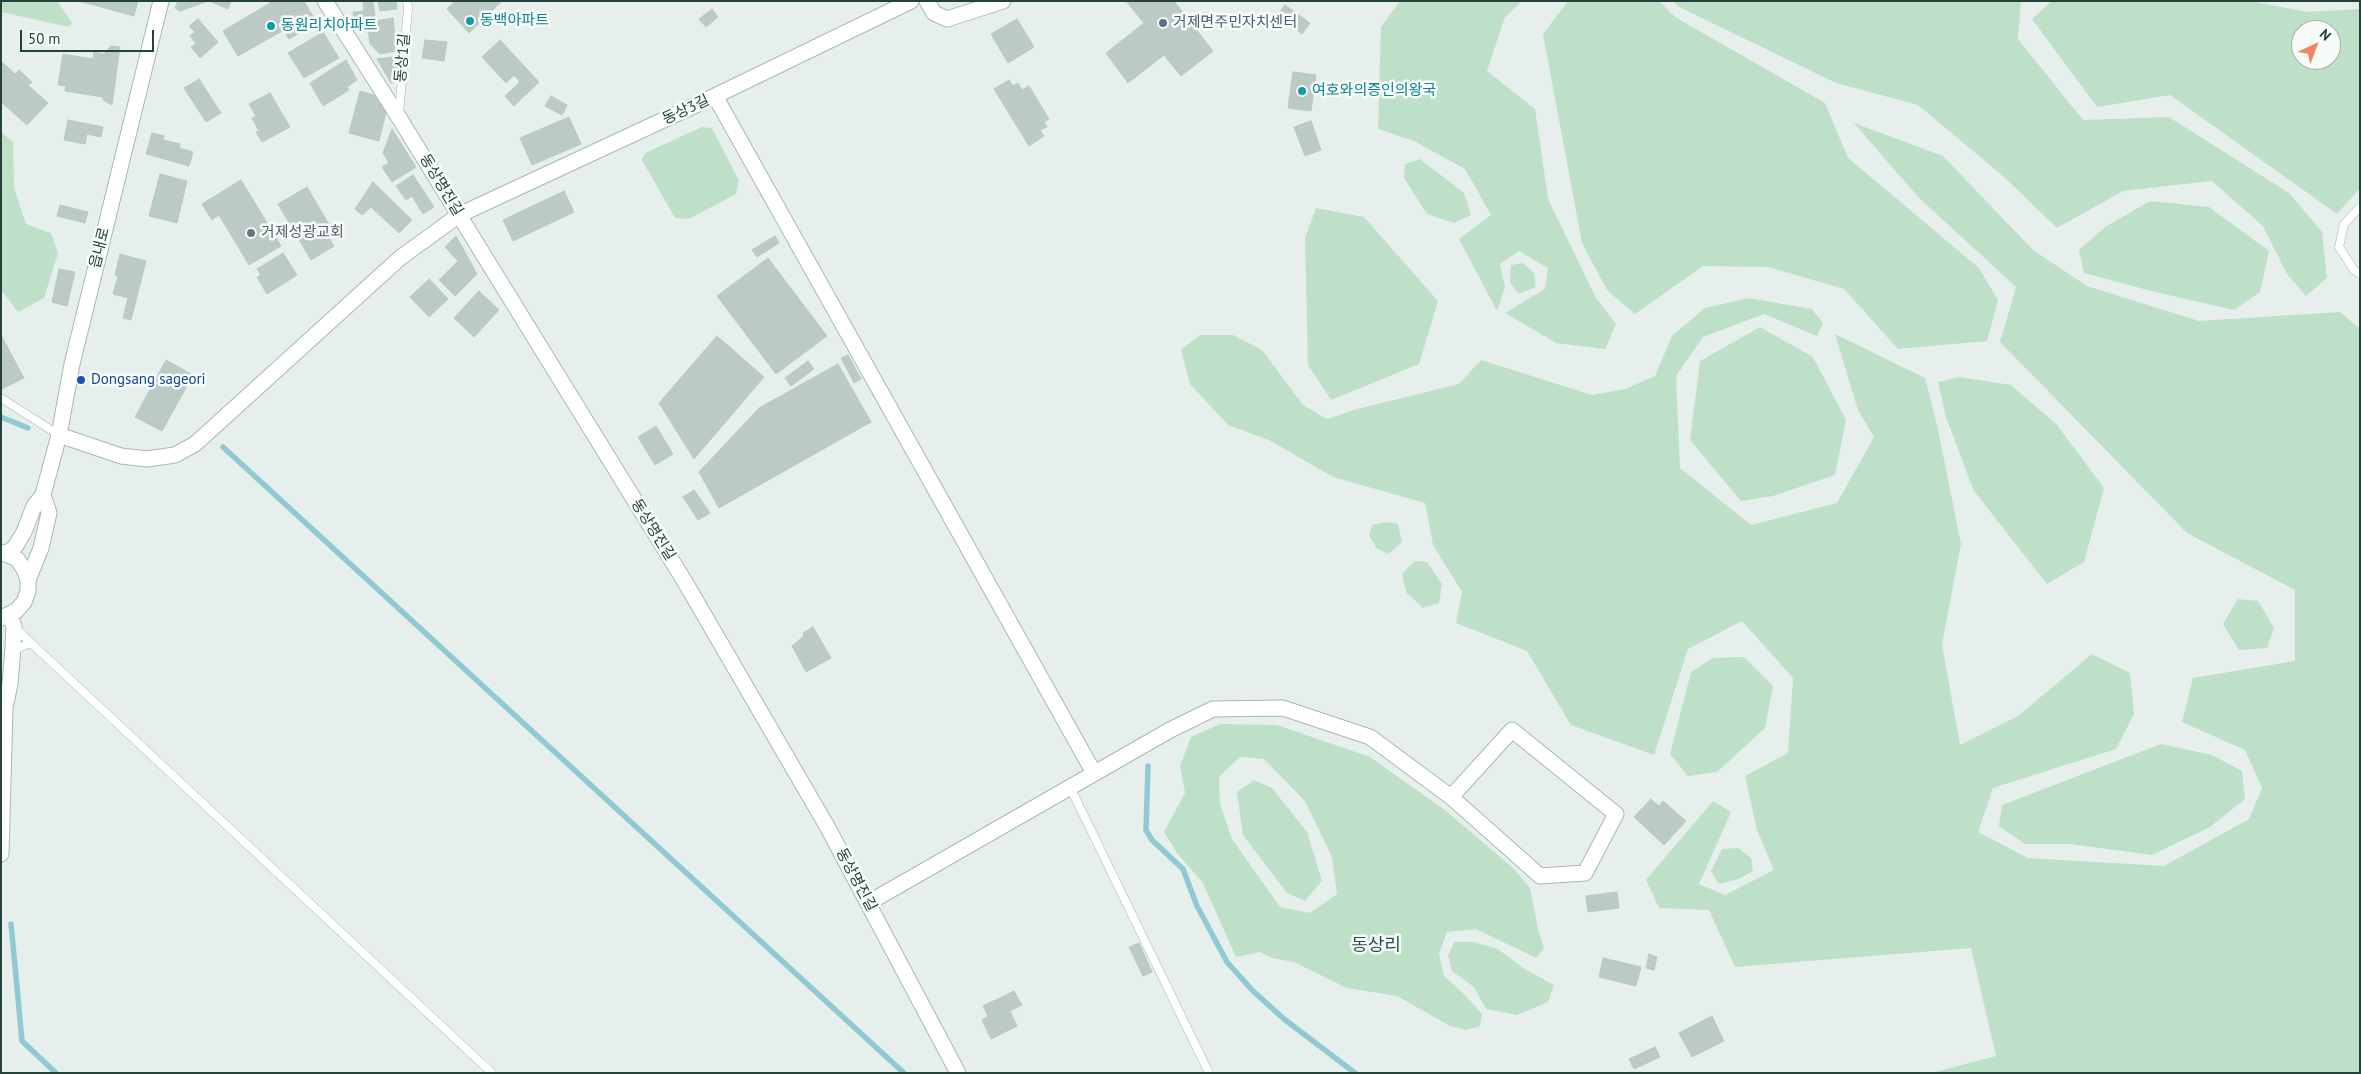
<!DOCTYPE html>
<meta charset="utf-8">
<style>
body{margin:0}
#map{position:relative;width:2361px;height:1074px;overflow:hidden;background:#e6efeb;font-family:"PT Sans",sans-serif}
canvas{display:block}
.frame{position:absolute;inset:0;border:2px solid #24423a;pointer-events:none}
.north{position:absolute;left:2291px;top:20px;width:50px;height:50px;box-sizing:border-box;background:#f7fbf9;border:1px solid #a3b1ad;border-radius:50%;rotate:43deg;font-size:14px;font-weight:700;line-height:20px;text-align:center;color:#24423a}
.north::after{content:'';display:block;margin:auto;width:18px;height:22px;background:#f4845f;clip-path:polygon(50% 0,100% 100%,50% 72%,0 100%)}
.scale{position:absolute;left:20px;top:30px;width:134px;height:22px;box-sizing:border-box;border:2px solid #24423a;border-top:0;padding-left:6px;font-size:15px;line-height:18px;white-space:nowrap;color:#24423a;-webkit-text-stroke:4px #f7fbf9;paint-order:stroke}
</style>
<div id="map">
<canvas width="2361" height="1074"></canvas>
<div class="frame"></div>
<div class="north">N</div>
<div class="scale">50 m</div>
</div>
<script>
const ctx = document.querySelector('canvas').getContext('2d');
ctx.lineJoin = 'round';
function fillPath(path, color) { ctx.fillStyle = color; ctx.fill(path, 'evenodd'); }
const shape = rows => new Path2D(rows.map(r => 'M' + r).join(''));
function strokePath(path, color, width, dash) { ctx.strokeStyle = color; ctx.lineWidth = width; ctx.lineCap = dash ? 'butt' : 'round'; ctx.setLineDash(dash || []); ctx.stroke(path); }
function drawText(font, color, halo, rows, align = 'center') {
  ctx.font = font + ' "PT Sans","Noto Sans KR",sans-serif'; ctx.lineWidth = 5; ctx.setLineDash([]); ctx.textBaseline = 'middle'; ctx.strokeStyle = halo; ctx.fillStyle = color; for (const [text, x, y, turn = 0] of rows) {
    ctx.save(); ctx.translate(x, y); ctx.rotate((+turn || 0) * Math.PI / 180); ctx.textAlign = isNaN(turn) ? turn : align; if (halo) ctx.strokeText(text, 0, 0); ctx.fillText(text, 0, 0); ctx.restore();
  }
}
fillPath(shape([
 [1,1,57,1,72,23,69,27,1,12],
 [1400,1,1522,1,1505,17,1487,71,1535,109,1548,199,1596,298,1616,324,1605,349,1556,343,1505,313,1545,289,1548,268,1519,251,1500,264,1505,287,1497,311,1459,239,1491,215,1465,169,1414,141,1378,129,1381,27],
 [1568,1,1659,1,1675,17,1825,103,1848,158,1979,268,1998,300,1987,341,1898,349,1844,289,1768,267,1703,266,1635,314,1607,290,1582,243,1543,34],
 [1673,1,2021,1,2018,39,2083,120,2169,117,2289,193,2322,232,2327,278,2306,296,2287,274,2263,226,2212,181,2123,191,2057,228,2003,176,1918,105,1836,83,1679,7],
 [2052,1,2250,1,2308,12,2360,9,2360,188,2337,214,2170,95,2097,107,2032,19],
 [2301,30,2331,30,2331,60,2301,60],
 [1854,123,1943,156,2033,250,2087,286,2199,321,2340,312,2360,329,2360,1073,1932,1073,1996,1056,1971,948,1735,967,1709,910,1659,908,1646,880,1713,801,1731,812,1699,884,1725,895,1774,870,1757,830,1745,776,1788,753,1793,678,1742,621,1688,649,1654,755,1571,725,1527,651,1456,623,1462,592,1433,545,1425,503,1333,477,1269,440,1228,425,1190,384,1181,350,1200,335,1233,335,1262,350,1303,405,1327,419,1357,409,1459,384,1481,360,1592,395,1625,389,1655,376,1672,336,1705,308,1749,298,1812,309,1823,323,1817,336,1764,314,1703,337,1676,376,1680,468,1751,525,1837,503,1874,437,1858,410,1835,334,1925,378,1937,425,1961,544,1942,644,1960,745,2018,716,2092,654,2130,673,2134,714,2116,749,1993,788,1978,832,2028,858,2164,866,2249,819,2262,788,2245,750,2182,722,2193,678,2295,661,2295,590,2187,533,2000,342,2016,287,1919,198],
 [702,127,712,128,739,181,736,194,689,219,675,218,642,160,645,153],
 [1,132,13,142,14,188,26,224,51,233,58,253,44,298,18,312,1,290],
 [1420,159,1464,193,1471,215,1454,223,1427,214,1404,178,1405,164],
 [2150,201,2209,207,2269,251,2260,292,2234,310,2155,292,2084,273,2079,250,2105,227],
 [1316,208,1364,217,1438,301,1419,364,1331,400,1308,365,1305,238],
 [1523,263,1534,273,1536,287,1518,294,1510,282,1511,265],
 [1760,327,1813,357,1846,420,1835,475,1773,496,1741,501,1690,440,1700,361],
 [1959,377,2011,385,2057,425,2104,488,2084,562,2047,584,1974,491,1946,417,1938,382],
 [1386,522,1398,524,1402,542,1388,554,1376,548,1369,535,1372,525],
 [1415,561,1427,562,1442,584,1439,603,1423,608,1406,592,1402,574],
 [2238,599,2258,601,2274,628,2267,648,2239,650,2223,624],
 [1744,657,1773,686,1765,728,1717,772,1688,776,1670,754,1691,672,1713,658],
 [1220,724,1277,725,1370,757,1446,811,1512,867,1530,888,1538,929,1544,948,1536,958,1476,929,1447,932,1439,954,1444,976,1463,993,1482,1014,1480,1026,1466,1030,1450,1026,1397,996,1347,988,1294,962,1272,958,1260,952,1236,957,1203,883,1177,853,1164,832,1185,793,1180,766,1191,737],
 [1240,757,1264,759,1305,801,1332,857,1337,894,1310,913,1280,907,1232,839,1220,804,1219,777],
 [2161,744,2212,755,2242,771,2245,799,2210,827,2152,855,2070,844,2025,844,1999,826,2002,805],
 [1254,780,1272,788,1307,832,1322,881,1305,901,1287,893,1243,835,1237,792],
 [1738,848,1751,858,1753,871,1739,879,1719,884,1711,871,1722,849],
 [1454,942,1474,942,1498,949,1523,968,1554,985,1548,1002,1517,1015,1486,1009,1474,987,1452,971,1448,956]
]), '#bfe0c8');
strokePath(shape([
 [1,417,28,428],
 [223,447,904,1073],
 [1148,766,1146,830,1152,840,1183,869,1197,906,1227,962,1253,991,1284,1019,1355,1073],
 [11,924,22,1041,56,1073]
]), '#8ec9d4', 5.5);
const building = shape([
 [79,1,138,1,134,16,79,1],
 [178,1,208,1,180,11,175,8,178,1],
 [210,1,231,1,228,9,210,1],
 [269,1,304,1,317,23,289,39,284,30,238,56,223,31,270,3,269,1],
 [363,1,373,1,375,17,354,20,353,12,364,11,363,1],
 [378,1,396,1,397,9,380,11,378,1],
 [455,1,502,1,469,33,447,9,455,1],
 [1126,1,1174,1,1213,51,1181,76,1164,55,1128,83,1106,53,1144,23,1126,1],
 [1285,5,1310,23,1302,34,1277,15,1285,5],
 [712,9,718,17,706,27,699,19,712,9],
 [393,18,397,51,380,54,370,44,367,22,393,18],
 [198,19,218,42,200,58,191,47,196,44,190,36,195,32,189,26,198,19],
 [1017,19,1034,47,1008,63,991,34,1017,19],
 [323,32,339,58,304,78,288,53,323,32],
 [425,40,447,42,444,61,422,58,425,40],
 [500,40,539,82,514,106,505,96,520,82,514,75,506,83,482,57,500,40],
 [111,46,120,47,112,105,103,100,103,97,65,91,66,86,58,85,63,54,93,59,94,52,104,54,111,46],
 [393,57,397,62,396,81,391,83,377,59,393,57],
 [346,60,357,80,347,87,349,90,323,106,310,83,346,60],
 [1,61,15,74,19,70,32,82,28,85,48,103,27,125,1,102,1,61],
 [1293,72,1316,75,1311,111,1288,108,1293,72],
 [199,79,221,113,206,122,184,88,199,79],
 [1009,80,1013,86,1018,83,1022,90,1029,86,1049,119,1044,122,1047,127,1040,130,1044,136,1029,146,994,89,1009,80],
 [360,91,374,95,386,112,379,141,349,133,360,91],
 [270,93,290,127,262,142,256,132,259,131,252,118,256,116,249,104,270,93],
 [551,96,567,105,562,115,545,106,551,96],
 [569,117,581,144,532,165,520,138,569,117],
 [68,120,103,127,101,137,87,134,85,144,64,140,68,120],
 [1311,121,1321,150,1305,156,1294,127,1311,121],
 [392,129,416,167,392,182,382,167,389,163,383,153,392,129],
 [152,133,164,136,163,140,180,144,179,148,193,152,189,166,146,154,152,133],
 [160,174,187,181,177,223,149,216,160,174],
 [413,175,434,207,423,214,412,196,406,200,396,186,413,175],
 [241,180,281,246,249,265,219,215,212,220,202,204,241,180],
 [373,182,412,220,399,233,371,207,362,215,355,209,373,182],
 [307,187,334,233,328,236,334,246,311,260,278,204,307,187],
 [564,191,574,212,513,241,503,220,564,191],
 [60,205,88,212,85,223,57,216,60,205],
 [456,236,477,274,455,296,439,280,458,261,445,247,456,236],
 [775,236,779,243,757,257,752,250,775,236],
 [283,253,297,275,267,294,257,277,261,275,257,269,283,253],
 [120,254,146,261,131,320,123,318,128,298,113,294,118,276,115,275,120,254],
 [768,258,827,336,776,374,717,296,768,258],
 [59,269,75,272,67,306,52,302,59,269],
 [429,279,448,299,429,317,410,297,429,279],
 [479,291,499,310,474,337,454,318,479,291],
 [1,335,24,378,2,389,1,389,1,335],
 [717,336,764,377,694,459,659,403,717,336],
 [848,355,861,379,854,383,841,358,848,355],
 [166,360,193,375,162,431,135,417,166,360],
 [808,361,814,369,791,386,785,378,808,361],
 [838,364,871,422,719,508,699,472,759,408,838,364],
 [656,426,673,454,655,465,638,437,656,426],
 [694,490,710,513,698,520,683,497,694,490],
 [813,627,831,658,806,672,792,646,804,636,803,633,813,627],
 [1651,799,1659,806,1663,801,1686,821,1664,845,1634,817,1651,799],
 [1617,892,1619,908,1588,912,1586,896,1617,892],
 [1139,943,1152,972,1143,976,1129,947,1139,943],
 [1649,954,1657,957,1654,970,1646,968,1649,954],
 [1603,958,1641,967,1636,986,1599,977,1603,958],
 [1014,991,1022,1005,1010,1011,1017,1026,991,1039,982,1020,988,1016,983,1006,1014,991],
 [1712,1016,1724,1041,1692,1057,1679,1033,1712,1016],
 [1655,1047,1660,1057,1634,1069,1629,1059,1655,1047]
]);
fillPath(building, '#bbcac4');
strokePath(building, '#b8c9c2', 1);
const service = shape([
 [399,114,408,8,407,1],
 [2360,207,2344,224,2339,247,2354,270,2360,274],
 [1,398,59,435],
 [15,628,492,1073],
 [14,654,18,648,31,643],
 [1070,787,1209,1073]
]);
const minor = shape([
 [325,1,398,116,685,582,828,828,958,1073],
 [927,1,934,13,947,19,1003,1],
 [715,96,1094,773],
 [59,435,121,456,147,459,175,455,195,444,400,258,459,215,715,96,911,1],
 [7,553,15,547,24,532,34,506,43,495,59,435,72,364,161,1],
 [28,580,41,548,49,513,43,495],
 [868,903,1170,730,1213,709,1283,708,1370,737,1451,797,1540,876,1585,873,1616,814,1512,730,1451,797]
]);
const secondary = shape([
 [1,552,17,559,24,569,28,580,28,591,24,602,16,611,1,618],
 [1,854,5,708,10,684,13,648,14,626,9,616]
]);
strokePath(service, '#a8b8b2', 9);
strokePath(minor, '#a8b8b2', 17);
strokePath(secondary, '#a4bbb3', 17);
strokePath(service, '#fff', 8);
strokePath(minor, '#fff', 15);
strokePath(secondary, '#fff', 15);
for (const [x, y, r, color] of [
 [470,21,5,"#0f9aa8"],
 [1163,23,5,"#5c6f8a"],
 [271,26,5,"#0f9aa8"],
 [1302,91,5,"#0f9aa8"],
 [251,233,5,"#6b7280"],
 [81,380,5,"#1a4fb4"]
]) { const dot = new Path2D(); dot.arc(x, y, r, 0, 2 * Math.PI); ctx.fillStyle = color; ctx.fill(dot); strokePath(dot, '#f7fbf9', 2); }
drawText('15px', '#0d838f', '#f7fbf9', [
 ["동백아파트",480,21],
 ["동원리치아파트",281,26],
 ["여호와의증인의왕국",1312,91]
], 'left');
drawText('15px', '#4e5e75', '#f7fbf9', [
 ["거제면주민자치센터",1173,23]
], 'left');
drawText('15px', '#24423a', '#f7fbf9', [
 ["동상1길",403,58,-85],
 ["동상3길",686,110,-25],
 ["동상명진길",441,185,59],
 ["읍내로",100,248,-76],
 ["동상명진길",653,530,58],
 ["동상명진길",856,880,62]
]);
drawText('15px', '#5b616d', '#f7fbf9', [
 ["거제성광교회",261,233]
], 'left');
drawText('15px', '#164399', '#f7fbf9', [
 ["Dongsang sageori",91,380]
], 'left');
drawText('18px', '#1f5548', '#f7fbf9', [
 ["동상리",1376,946]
]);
</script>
